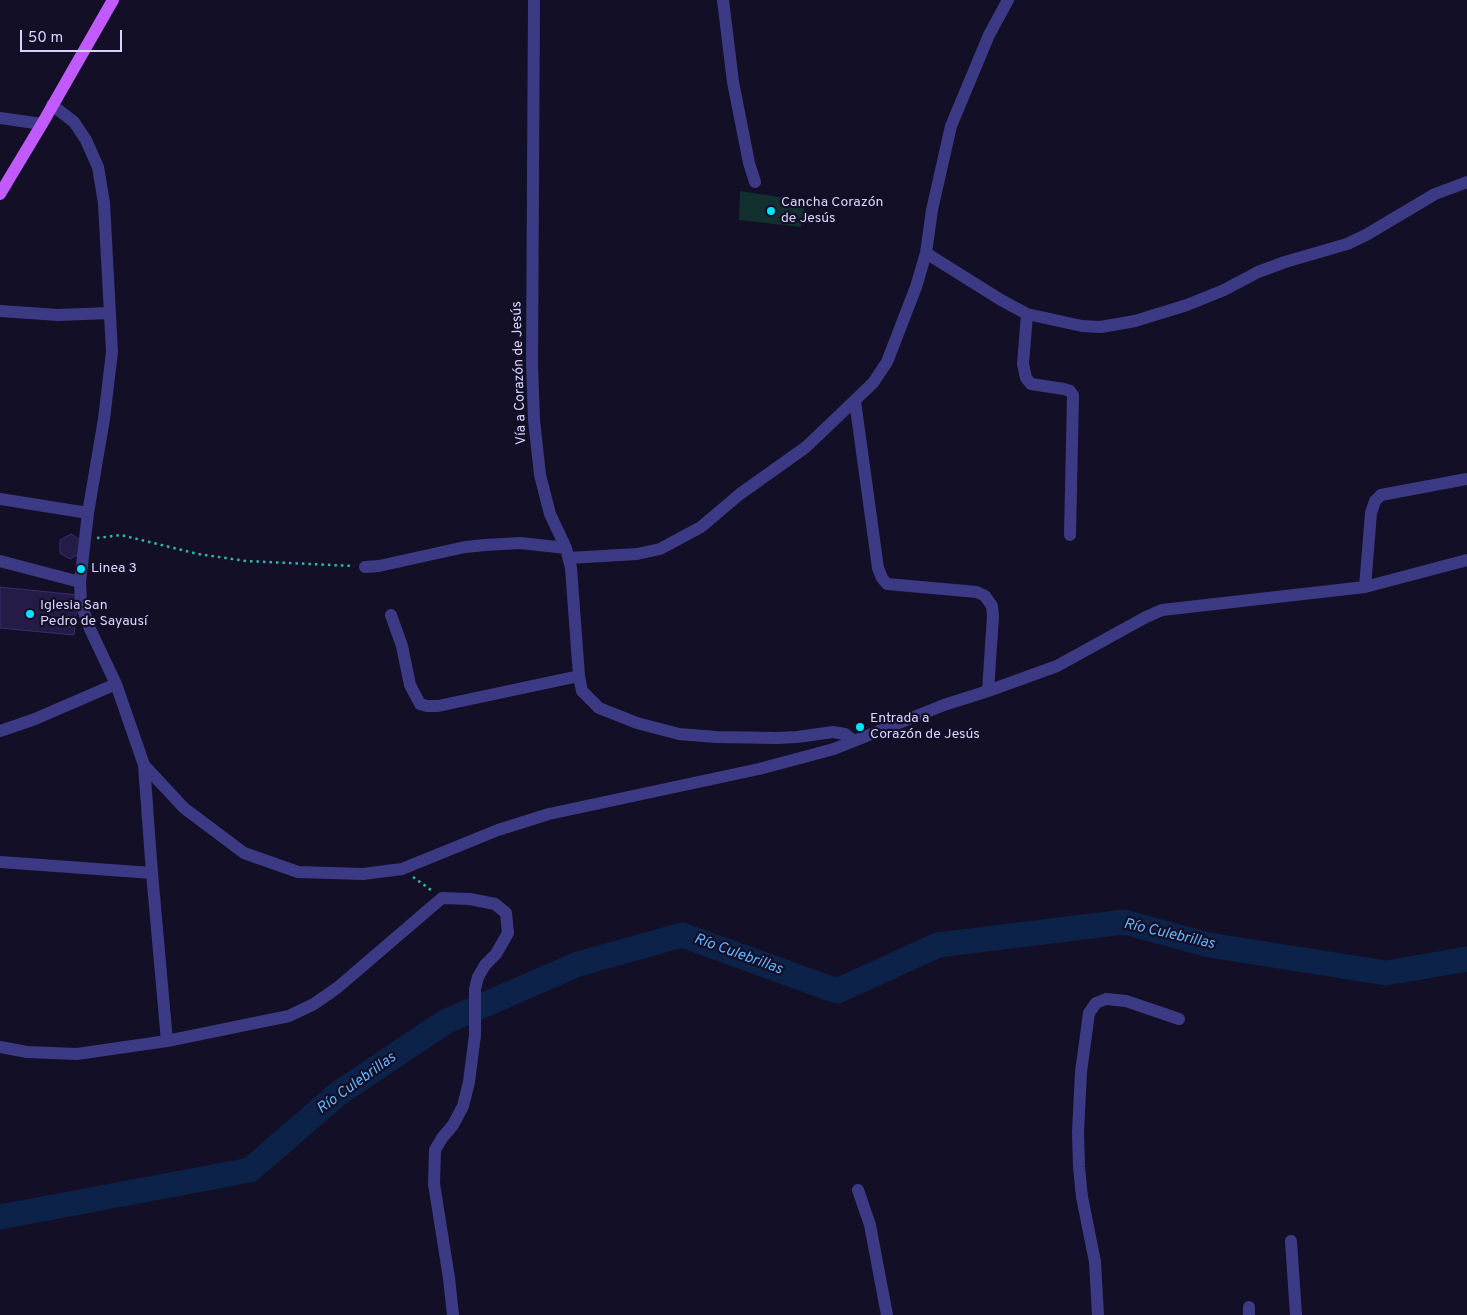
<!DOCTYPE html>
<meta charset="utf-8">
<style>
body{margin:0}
#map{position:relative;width:1467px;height:1315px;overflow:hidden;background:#130f26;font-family:Overpass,sans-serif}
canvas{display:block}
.scale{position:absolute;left:20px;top:30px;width:102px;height:22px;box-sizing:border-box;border:2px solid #d9d4ff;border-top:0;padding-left:6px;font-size:15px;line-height:18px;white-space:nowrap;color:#d9d4ff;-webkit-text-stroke:4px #130f26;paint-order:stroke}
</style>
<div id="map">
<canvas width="1467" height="1315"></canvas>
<div class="scale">50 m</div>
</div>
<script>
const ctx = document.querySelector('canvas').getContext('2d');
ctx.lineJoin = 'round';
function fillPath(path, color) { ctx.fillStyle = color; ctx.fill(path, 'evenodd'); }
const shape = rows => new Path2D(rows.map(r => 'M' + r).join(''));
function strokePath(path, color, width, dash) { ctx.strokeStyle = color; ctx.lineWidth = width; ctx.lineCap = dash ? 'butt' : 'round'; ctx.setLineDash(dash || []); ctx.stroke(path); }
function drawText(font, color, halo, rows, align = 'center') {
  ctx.font = font + ' Overpass,sans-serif'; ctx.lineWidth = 4.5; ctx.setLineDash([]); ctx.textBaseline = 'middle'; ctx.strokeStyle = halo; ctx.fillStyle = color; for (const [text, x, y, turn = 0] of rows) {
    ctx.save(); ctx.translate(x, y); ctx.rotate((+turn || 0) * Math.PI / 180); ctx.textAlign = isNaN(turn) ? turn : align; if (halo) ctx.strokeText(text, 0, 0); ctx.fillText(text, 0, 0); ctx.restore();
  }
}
fillPath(shape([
 [740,191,805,201,801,227,739,220]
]), '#12302f');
strokePath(shape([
 [0,1217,250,1170,339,1093,445,1022,578,964,682,935,837,991,938,945,1124,922,1209,945,1386,973,1467,959]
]), '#0c2248', 25);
const building = shape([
 [71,534,81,540,81,553,70,559,60,553,60,540,71,534],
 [0,587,78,595,74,635,0,628,0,587]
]);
fillPath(building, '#241b47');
strokePath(building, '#3b2d73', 1);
strokePath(shape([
 [97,538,121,535,198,554,246,561,353,566],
 [413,877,431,890]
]), '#2fb8b0', 2.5, [2.5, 4]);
strokePath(shape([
 [534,0,532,364,534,420,540,475,550,514,566,548,571,568,579,676,582,691,599,708,637,723,679,734,716,737,778,738,797,737,833,732,845,734,854,741],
 [723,0,733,82,749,163,755,182],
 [52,105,74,122,86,140,98,167,104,203,112,352,104,419,88,513,80,582,81,604,90,629,116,684,144,765,184,808,244,853,298,872,363,874,402,869,498,830,549,814,759,769,834,749,944,705,988,691,1057,666,1146,617,1162,610,1365,587,1467,560],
 [0,118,42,124],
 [926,253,1001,300,1027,314,1082,326,1101,327,1135,321,1187,305,1224,290,1258,272,1285,262,1347,244,1366,235,1435,194,1467,182],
 [0,311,58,315,110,313],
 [1027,314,1023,364,1026,378,1031,384,1064,389,1070,391,1073,395,1070,535],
 [855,401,878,568,882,578,887,584,977,592,985,596,992,606,993,616,988,691],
 [0,499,88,513],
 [569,558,637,554,660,549,701,527,740,494,806,447,873,383,887,362,916,287,926,253,932,210,951,126,989,35,1008,0],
 [0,561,80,582],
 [365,567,379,566,465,547,485,545,520,543,566,548],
 [1365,587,1371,513,1375,501,1381,495,1467,479],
 [391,615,402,646,410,685,420,704,427,706,438,706,579,676],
 [0,731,35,719,116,684],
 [144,765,152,873,167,1041,289,1016,314,1004,337,988,442,898,470,899,495,904,506,913,508,933,496,954,485,965,478,977,475,989,475,1035,469,1082,463,1106,453,1125,442,1138,435,1150,434,1184,449,1278,453,1315],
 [0,862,152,873],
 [0,1047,27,1052,77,1054,167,1041],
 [858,1190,870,1225,887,1315],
 [1291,1241,1296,1315],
 [1249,1307,1249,1315],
 [1098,1315,1095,1262,1082,1197,1079,1167,1078,1132,1081,1072,1089,1013,1096,1003,1106,999,1126,1001,1179,1019]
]), '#3d3a85', 12);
strokePath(shape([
 [0,194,42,124,113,0]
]), '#c25bff', 12);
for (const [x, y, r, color] of [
 [771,211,5,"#00e5ff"],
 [81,569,5,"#00e5ff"],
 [30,614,5,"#00e5ff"],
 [860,727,5,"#00e5ff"]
]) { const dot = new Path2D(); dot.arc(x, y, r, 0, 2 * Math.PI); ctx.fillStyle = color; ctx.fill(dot); strokePath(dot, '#130f26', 2); }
drawText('14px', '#d9d4ff', '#130f26', [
 ["Cancha Corazón",781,203],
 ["de Jesús",781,219],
 ["Linea 3",91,569],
 ["Iglesia San",40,606],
 ["Pedro de Sayausí",40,622],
 ["Entrada a",870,719],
 ["Corazón de Jesús",870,735]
], 'left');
drawText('14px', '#d9d4ff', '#130f26', [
 ["Vía a Corazón de Jesús",520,373,-92]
]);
drawText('italic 15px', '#62b6ff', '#130f26', [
 ["Río Culebrillas",1169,935,13],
 ["Río Culebrillas",738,955,20],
 ["Río Culebrillas",357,1084,-36]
]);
</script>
